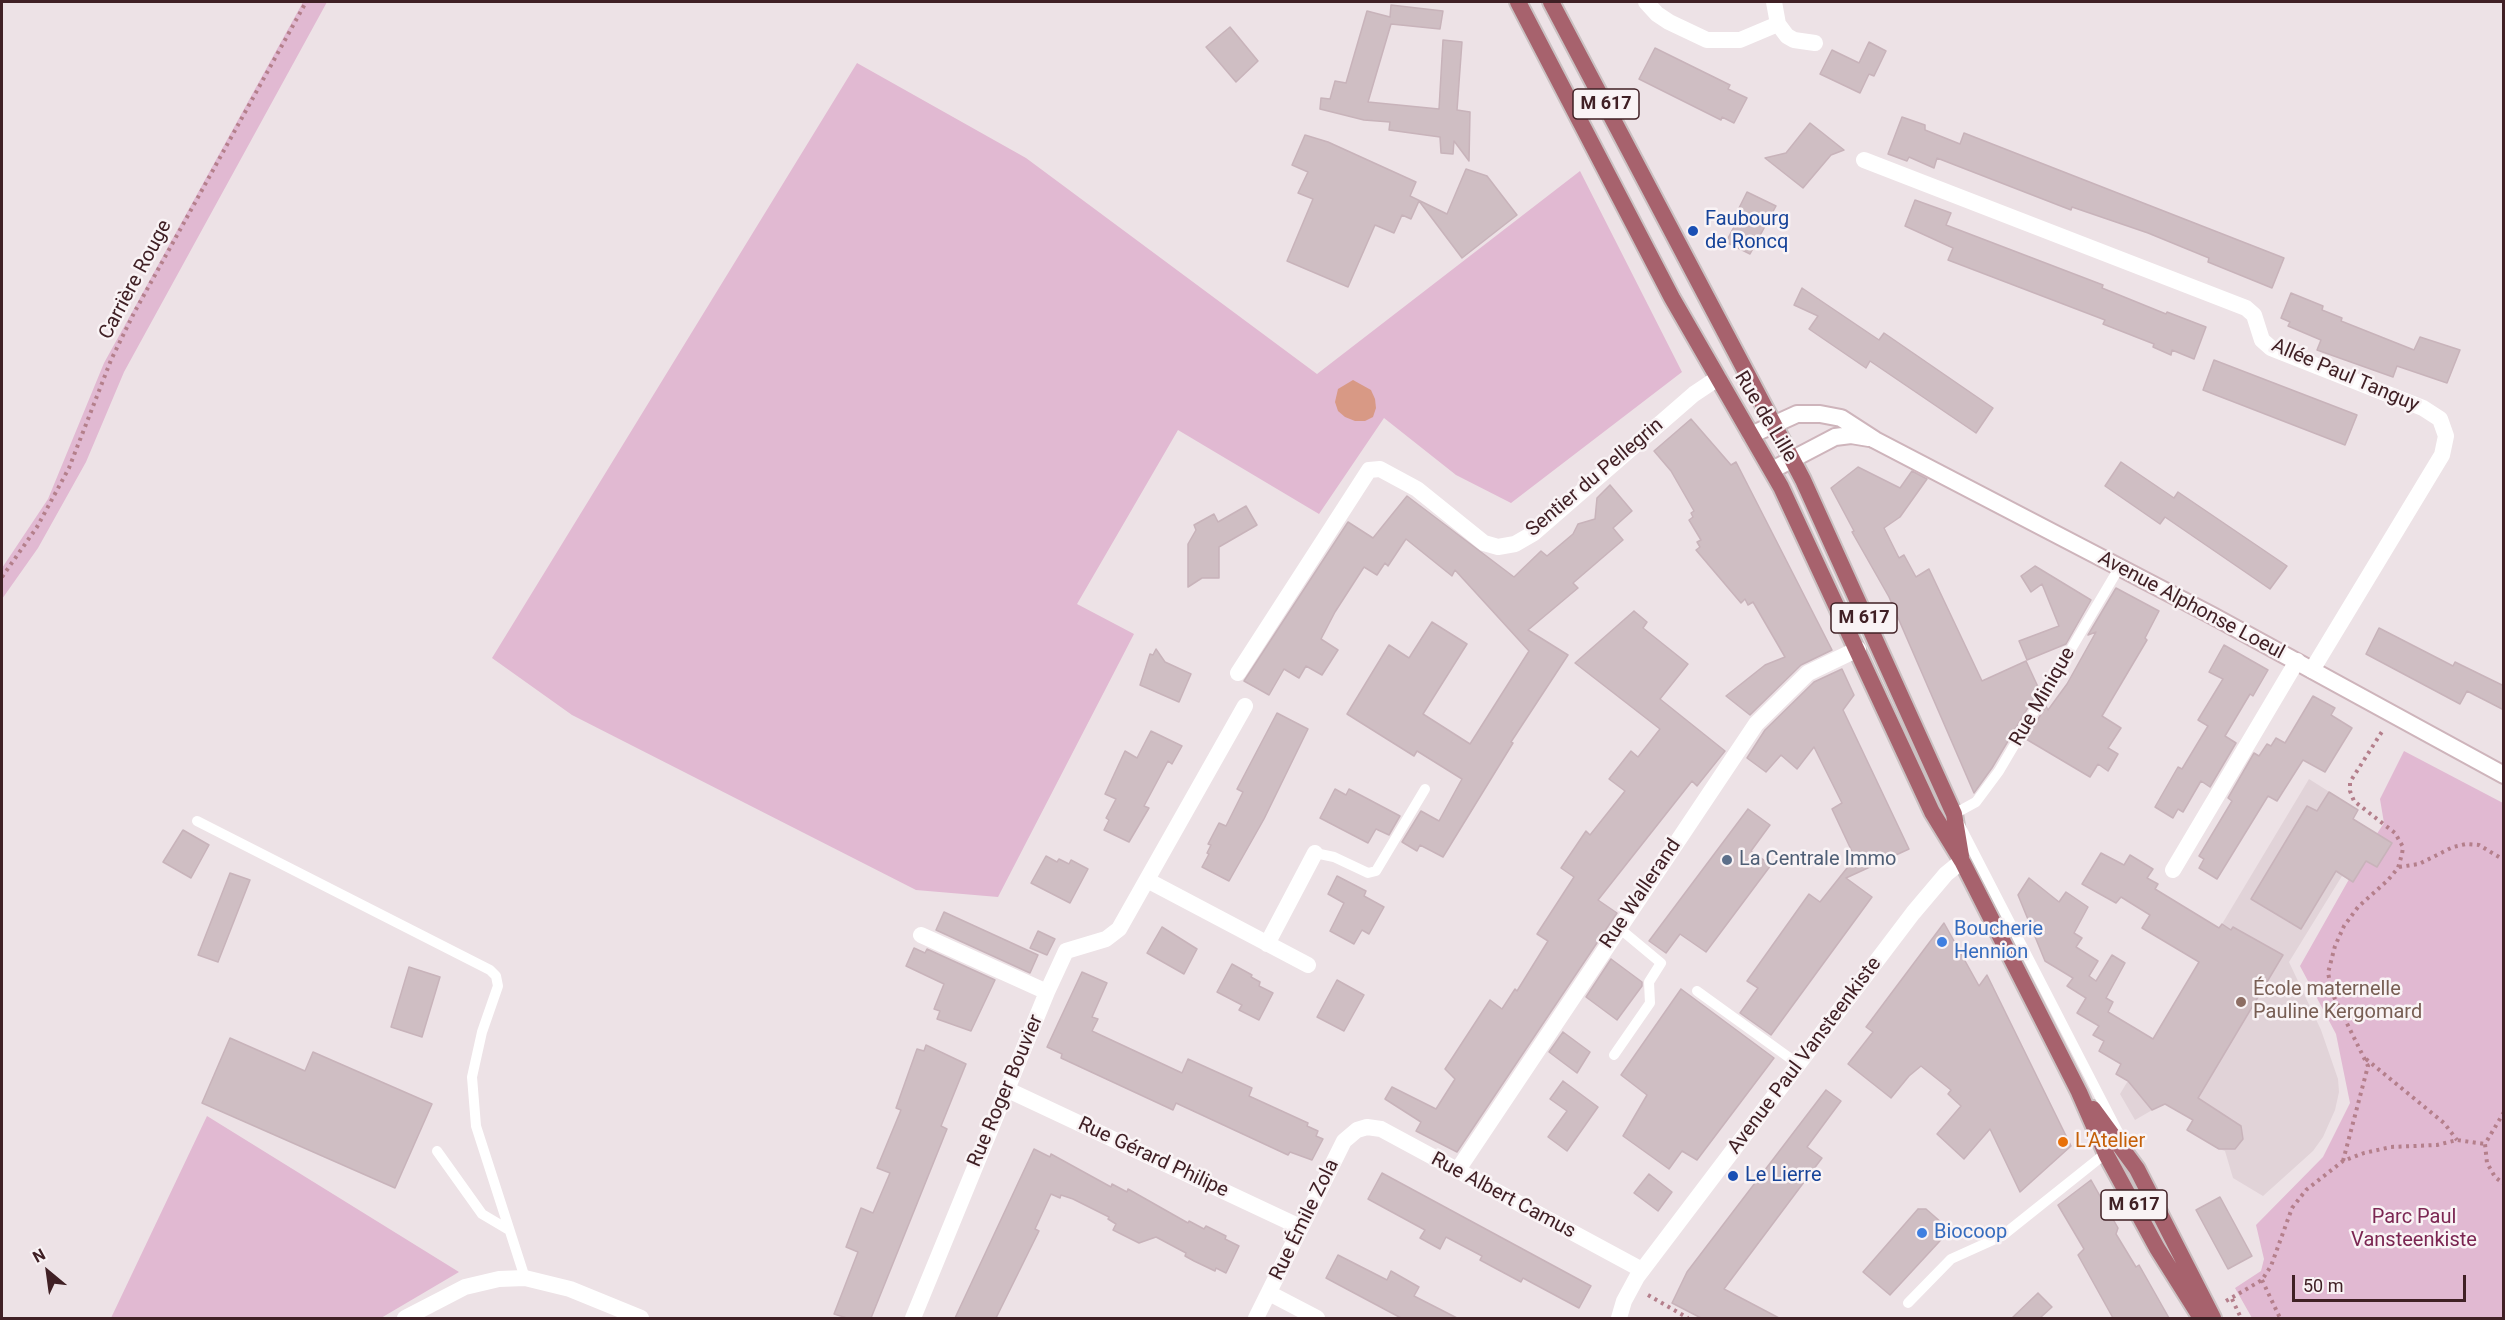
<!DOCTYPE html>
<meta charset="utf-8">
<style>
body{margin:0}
#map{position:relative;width:2505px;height:1320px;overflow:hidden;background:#ede2e6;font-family:Roboto,sans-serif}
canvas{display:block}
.frame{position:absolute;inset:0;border:3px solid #402025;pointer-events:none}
.north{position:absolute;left:18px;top:1242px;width:60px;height:60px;-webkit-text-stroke:4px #f9f3f5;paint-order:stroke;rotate:331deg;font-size:16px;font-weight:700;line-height:24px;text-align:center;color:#402025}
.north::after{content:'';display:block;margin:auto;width:21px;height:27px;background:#402025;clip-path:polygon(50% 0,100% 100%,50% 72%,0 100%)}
.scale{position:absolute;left:2292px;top:1275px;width:174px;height:27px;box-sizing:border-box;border:3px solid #402025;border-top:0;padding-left:8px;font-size:18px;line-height:21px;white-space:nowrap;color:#402025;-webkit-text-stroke:4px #f9f3f5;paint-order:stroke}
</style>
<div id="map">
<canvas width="2505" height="1320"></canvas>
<div class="frame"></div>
<div class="north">N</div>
<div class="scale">50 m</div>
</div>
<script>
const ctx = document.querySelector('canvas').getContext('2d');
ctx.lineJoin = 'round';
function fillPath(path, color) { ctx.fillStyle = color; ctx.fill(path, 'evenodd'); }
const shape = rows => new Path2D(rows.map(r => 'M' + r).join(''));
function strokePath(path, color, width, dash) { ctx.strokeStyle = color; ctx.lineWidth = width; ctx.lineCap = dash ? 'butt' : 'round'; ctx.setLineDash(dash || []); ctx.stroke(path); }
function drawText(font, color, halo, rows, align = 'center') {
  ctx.font = font + ' Roboto,sans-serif'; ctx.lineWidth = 5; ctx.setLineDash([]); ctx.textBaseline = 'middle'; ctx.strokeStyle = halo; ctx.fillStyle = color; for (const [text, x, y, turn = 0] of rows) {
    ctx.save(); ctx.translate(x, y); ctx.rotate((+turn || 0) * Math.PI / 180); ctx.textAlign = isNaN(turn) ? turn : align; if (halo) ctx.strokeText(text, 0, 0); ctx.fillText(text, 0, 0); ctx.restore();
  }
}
fillPath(shape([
 [2309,779,2358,810,2353,819,2353,882,2342,876,2289,962,2321,1030,2338,1079,2339,1092,2335,1110,2323,1137,2313,1151,2263,1196,2233,1178,2225,1151,2219,1149,2193,1120,2158,1100,2152,1103,2154,1109,2135,1120,2120,1094]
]), '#e1d3d8');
fillPath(shape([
 [303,2,327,2,124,372,86,462,38,548,2,599,2,568,48,499,104,363],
 [857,63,1026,158,1317,374,1580,171,1682,372,1511,503,1456,475,1384,418,1319,514,1178,430,1077,604,1134,634,998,897,916,890,572,715,492,658],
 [2404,751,2503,803,2503,1318,2252,1318,2235,1288,2261,1271,2264,1259,2256,1225,2323,1157,2350,1103,2336,1034,2300,966,2361,858,2384,823,2380,799],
 [207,1116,459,1272,381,1318,111,1318]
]), '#e1b9d2');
fillPath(shape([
 [1353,380,1371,390,1375,399,1376,408,1373,417,1365,421,1355,421,1345,417,1338,411,1335,402,1338,389]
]), '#d89985');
const building = shape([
 [1391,5,1443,11,1440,29,1391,24,1368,102,1439,109,1443,40,1462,42,1457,110,1470,112,1469,161,1454,141,1453,154,1441,153,1440,137,1389,130,1390,122,1364,120,1320,109,1321,98,1330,99,1335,81,1346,83,1367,11,1390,17,1391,5],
 [1230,27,1258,61,1236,82,1206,47,1230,27],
 [1869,42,1886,51,1874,76,1869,74,1860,93,1820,74,1832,50,1859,63,1869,42],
 [1655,48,1730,85,1728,89,1747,98,1734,123,1722,117,1721,120,1639,79,1655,48],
 [1902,117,1925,125,1925,130,1960,144,1964,133,2284,258,2272,288,2208,262,2209,258,2148,233,2072,207,2071,210,1937,158,1934,168,1909,157,1907,161,1888,154,1902,117],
 [1810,123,1844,150,1831,155,1803,188,1765,158,1786,153,1810,123],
 [1305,135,1328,142,1416,182,1410,196,1447,214,1466,169,1487,176,1517,215,1462,258,1419,201,1411,219,1402,215,1394,233,1375,225,1348,287,1287,261,1313,199,1298,193,1308,172,1292,165,1305,135],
 [1747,192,1776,206,1750,254,1726,242,1736,223,1732,222,1747,192],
 [1915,200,1951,213,1946,225,2103,285,2102,288,2166,314,2167,312,2206,327,2194,359,2172,350,2171,355,2153,347,2154,344,2103,324,2105,320,1948,260,1953,248,1905,226,1915,200],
 [1802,288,1879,340,1884,333,1993,408,1976,433,1870,361,1866,368,1809,329,1818,316,1794,305,1802,288],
 [2291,293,2323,306,2322,310,2342,318,2341,321,2414,350,2420,337,2460,350,2447,383,2397,366,2393,377,2317,350,2321,340,2288,326,2290,322,2281,318,2291,293],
 [2214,360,2357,415,2345,445,2203,390,2214,360],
 [1691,419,1731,465,1736,462,1832,650,1801,665,1750,715,1726,696,1765,665,1785,657,1753,602,1748,605,1745,599,1741,603,1696,550,1700,547,1697,542,1701,540,1689,520,1693,517,1691,513,1694,511,1671,471,1654,451,1691,419],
 [2121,462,2174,498,2178,492,2287,566,2270,589,2165,517,2160,524,2105,486,2121,462],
 [1858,467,1900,488,1912,471,1927,479,1900,517,1884,528,1899,558,1904,555,1916,577,1929,569,1982,681,2026,661,2039,689,1992,768,1974,793,1889,597,1852,532,1854,531,1831,488,1858,467],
 [1610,485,1632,511,1613,528,1623,540,1573,583,1578,588,1528,630,1568,655,1511,742,1513,743,1443,857,1420,845,1417,851,1402,842,1421,811,1439,821,1462,779,1417,751,1414,756,1347,714,1389,645,1409,658,1432,622,1467,644,1423,714,1470,744,1529,651,1455,570,1452,576,1406,539,1388,566,1385,563,1377,575,1364,567,1335,612,1321,639,1338,650,1322,675,1306,666,1299,678,1284,669,1269,695,1244,681,1348,522,1373,538,1407,496,1514,577,1541,551,1547,556,1573,534,1578,524,1595,519,1597,498,1610,485],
 [1246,506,1257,525,1219,547,1219,578,1202,578,1188,587,1188,544,1196,530,1194,525,1214,514,1218,522,1246,506],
 [2035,566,2091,600,2066,644,2027,660,2019,641,2059,626,2042,584,2031,592,2021,576,2035,566],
 [2116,588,2159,611,2145,638,2147,640,2102,716,2121,728,2108,748,2118,754,2108,771,2098,764,2090,777,2026,739,2046,706,2048,710,2067,684,2096,632,2088,635,2116,588],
 [1634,611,1647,622,1643,628,1688,664,1660,699,1725,751,1697,786,1692,781,1598,900,1617,913,1457,1152,1416,1131,1421,1122,1385,1099,1392,1087,1436,1109,1455,1079,1445,1069,1490,1000,1502,1009,1515,989,1517,991,1548,941,1537,934,1574,877,1561,868,1586,831,1590,835,1625,791,1609,779,1631,751,1638,757,1660,729,1575,663,1634,611],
 [2379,628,2453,666,2455,662,2504,686,2504,710,2467,691,2460,704,2366,654,2379,628],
 [2224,645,2268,670,2253,696,2250,694,2225,736,2236,743,2210,787,2201,781,2183,812,2178,809,2173,818,2155,807,2178,767,2182,769,2208,726,2198,720,2223,679,2209,672,2224,645],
 [1156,649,1165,662,1191,674,1179,702,1140,685,1150,654,1153,655,1156,649],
 [1842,669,1854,695,1843,710,1909,849,1846,878,1872,897,1771,1035,1740,1013,1758,988,1747,981,1809,894,1820,902,1855,858,1832,809,1842,803,1814,747,1797,769,1781,755,1766,772,1747,758,1765,730,1814,682,1842,669],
 [2313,696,2335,708,2331,715,2352,728,2325,772,2303,760,2277,801,2268,796,2217,879,2199,868,2204,859,2199,856,2232,801,2228,798,2254,753,2259,756,2267,744,2271,746,2276,738,2285,743,2313,696],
 [1277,713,1308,729,1264,819,1229,881,1202,867,1209,854,1207,853,1211,845,1208,844,1219,823,1226,826,1243,792,1237,789,1277,713],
 [1151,731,1182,746,1172,764,1168,761,1144,806,1149,808,1129,842,1104,830,1109,820,1106,818,1116,799,1105,794,1125,751,1137,758,1151,731],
 [1335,789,1346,795,1349,789,1400,816,1389,835,1376,829,1368,843,1320,818,1335,789],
 [2329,792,2358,810,2353,819,2392,843,2377,867,2366,861,2353,882,2336,871,2301,929,2251,899,2307,806,2317,811,2329,792],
 [1748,809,1770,825,1751,851,1771,865,1706,952,1680,934,1666,953,1649,941,1748,809],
 [183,830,209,845,191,878,163,862,183,830],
 [2101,853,2124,865,2130,855,2153,869,2147,878,2158,884,2155,889,2219,928,2222,924,2231,930,2233,927,2283,955,2198,1098,2241,1126,2243,1139,2235,1149,2219,1149,2187,1130,2193,1120,2165,1104,2152,1110,2128,1081,2116,1074,2121,1064,2099,1051,2104,1041,2093,1035,2099,1026,2077,1013,2086,998,2067,986,2073,978,2045,961,2018,895,2029,878,2059,902,2066,892,2088,907,2074,933,2082,938,2076,947,2098,961,2089,976,2096,981,2112,955,2125,963,2106,998,2113,1002,2108,1012,2153,1039,2199,962,2142,928,2150,915,2121,897,2116,903,2082,884,2101,853],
 [1046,856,1057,862,1059,859,1069,864,1071,860,1088,869,1070,903,1031,883,1046,856],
 [230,873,250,880,218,962,198,955,230,873],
 [1337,876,1366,891,1364,896,1384,907,1369,934,1362,930,1354,944,1330,931,1344,903,1328,894,1337,876],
 [944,912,1038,955,1030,973,936,930,944,912],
 [1944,923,1979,986,1987,975,2071,1146,2020,1192,1990,1129,1964,1159,1937,1134,1961,1106,1948,1094,1951,1090,1921,1066,1909,1076,1891,1098,1848,1064,1873,1032,1866,1027,1944,923],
 [1162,927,1197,949,1184,974,1147,953,1162,927],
 [1038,931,1055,939,1047,955,1030,948,1038,931],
 [914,948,925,953,927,949,995,980,971,1031,937,1019,940,1011,934,1009,944,984,906,966,914,948],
 [1611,959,1642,982,1642,986,1617,1020,1586,997,1611,959],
 [1232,964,1252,975,1251,977,1260,982,1259,986,1273,993,1259,1020,1239,1010,1242,1005,1217,992,1232,964],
 [409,967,440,977,422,1037,391,1027,409,967],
 [1082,972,1107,983,1092,1017,1098,1019,1092,1031,1182,1073,1188,1059,1252,1088,1249,1096,1308,1123,1307,1126,1318,1131,1316,1136,1323,1139,1312,1160,1290,1152,1288,1155,1176,1103,1173,1110,1061,1058,1062,1054,1047,1047,1082,972],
 [1337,980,1364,995,1344,1031,1317,1017,1337,980],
 [1681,989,1774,1058,1697,1160,1682,1151,1669,1169,1623,1136,1647,1095,1621,1075,1681,989],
 [1563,1032,1590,1052,1577,1073,1549,1052,1563,1032],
 [230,1038,305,1071,313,1052,432,1104,395,1188,202,1103,230,1038],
 [926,1045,966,1064,941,1126,947,1129,871,1318,847,1318,834,1314,858,1252,846,1247,861,1208,873,1213,890,1173,877,1168,901,1110,896,1108,917,1049,924,1051,926,1045],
 [1563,1081,1598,1107,1567,1151,1548,1137,1567,1111,1550,1099,1563,1081],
 [1826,1090,1841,1101,1807,1147,1822,1158,1724,1289,1779,1318,1701,1318,1672,1303,1687,1272,1826,1090],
 [1034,1149,1050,1157,1051,1154,1111,1187,1112,1184,1127,1192,1128,1189,1188,1223,1189,1221,1204,1229,1206,1226,1226,1236,1225,1239,1239,1246,1226,1273,1216,1268,1215,1271,1194,1261,1185,1256,1186,1253,1156,1237,1139,1243,1113,1230,1116,1224,1108,1219,1109,1217,1073,1199,1061,1195,1060,1198,1051,1194,1035,1229,1039,1231,996,1318,955,1318,1034,1149],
 [1382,1173,1591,1286,1579,1308,1523,1278,1521,1282,1480,1260,1482,1256,1446,1237,1440,1249,1420,1238,1425,1230,1368,1199,1382,1173],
 [1649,1174,1672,1192,1658,1211,1634,1193,1649,1174],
 [2091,1180,2118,1228,2116,1234,2136,1267,2139,1265,2169,1318,2113,1318,2078,1255,2084,1249,2058,1205,2091,1180],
 [2220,1197,2252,1256,2228,1269,2196,1210,2220,1197],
 [1918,1209,1926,1209,1950,1230,1890,1295,1863,1272,1918,1209],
 [1338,1255,1387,1280,1391,1271,1419,1287,1414,1296,1457,1318,1401,1318,1326,1278,1338,1255],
 [2038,1293,2052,1307,2040,1318,2012,1318,2038,1293]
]);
fillPath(building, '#cfbec3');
strokePath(building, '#c8b3ba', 1.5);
const secondary = shape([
 [1751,435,1797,414,1820,414,1841,418,1875,440,2213,616,2504,775],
 [1772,470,1835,437,1851,435,1869,438]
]);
const primary = shape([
 [1518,2,1672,298,1781,487,1932,812,1962,861,2079,1092,2107,1156,2157,1248,2201,1318],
 [1551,2,1803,480,1954,814,1961,856],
 [2093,1109,2137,1169,2213,1318]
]);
strokePath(secondary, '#ceb4bb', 20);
strokePath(primary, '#cac1c2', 20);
strokePath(shape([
 [2,577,37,527,69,468,111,360,134,313,306,2],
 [2399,867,2419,864,2453,847,2466,844,2479,845,2504,860],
 [2366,1059,2444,1123,2457,1140],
 [2504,1112,2485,1144,2487,1163,2495,1177,2504,1184],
 [2343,1161,2368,1066,2333,995,2328,973,2335,946,2344,926,2358,907,2388,880,2398,868,2402,854,2403,847,2395,833,2354,801,2350,791,2350,782,2383,730],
 [2262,1280,2280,1318],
 [1648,1295,1688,1318],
 [2232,1299,2241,1318],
 [2226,1301,2262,1280,2271,1266,2292,1208,2306,1190,2343,1161,2364,1153,2391,1147,2437,1145,2457,1140,2485,1144]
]), '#b47f8b', 4, [3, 4.5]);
strokePath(shape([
 [2119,568,1999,771,1976,802,1954,814,2119,1134],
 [197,821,490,970,496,976,498,986,482,1032,472,1077,476,1126,525,1278],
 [1315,853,1334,857,1368,873,1376,871,1425,789],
 [1697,991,1798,1064],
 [1614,1055,1650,1003,1649,982,1661,963,1619,928],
 [437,1151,482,1214,509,1230],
 [1908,1303,1951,1259,2002,1236,2106,1153]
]), '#fff', 10);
strokePath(shape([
 [1646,2,1657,14,1669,22,1707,40,1740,40,1778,24],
 [1774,2,1778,24,1787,36,1794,40,1815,43],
 [1864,160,2246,308,2254,315,2262,340,2271,348,2423,408,2440,419,2446,436,2442,455,2312,670],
 [1238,673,1369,470,1380,469,1417,489,1484,543,1498,547,1515,544,1534,533,1694,394,1718,378],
 [2173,870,2297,661],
 [1147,880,1308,965],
 [1267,944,1315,853],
 [1047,992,1066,951,1106,939,1119,929,1245,706],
 [1006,1089,1300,1227],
 [1457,1171,1756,724,1808,673,1858,649],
 [1269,1293,1317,1318],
 [913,1318,1047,992,921,935],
 [1256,1318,1344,1141,1357,1130,1367,1127,1381,1129,1642,1270]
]), '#fff', 16);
strokePath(shape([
 [405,1318,465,1287,499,1279,525,1278,570,1289,641,1318],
 [1619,1318,1624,1301,1637,1277,1913,913,1946,874,1962,861]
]), '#fff', 16);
strokePath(secondary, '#fff', 16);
strokePath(primary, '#a7626d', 16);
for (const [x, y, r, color] of [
 [1693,231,6,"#1a4fb4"],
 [1727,860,6,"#5c6f8a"],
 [1942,942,6,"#3f7fe0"],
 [2241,1002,6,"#8d6e63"],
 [2063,1142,6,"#e8710a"],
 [1733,1176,6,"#1a4fb4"],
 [1922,1233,6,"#3f7fe0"]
]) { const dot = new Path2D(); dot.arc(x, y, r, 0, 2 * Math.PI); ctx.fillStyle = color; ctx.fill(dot); strokePath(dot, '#f9f3f5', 2); }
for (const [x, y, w] of [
 [1606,104,66],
 [1864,618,66],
 [2134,1205,66]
]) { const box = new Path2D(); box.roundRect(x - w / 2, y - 15, w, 30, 4.5); ctx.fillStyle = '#f9f3f5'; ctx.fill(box); strokePath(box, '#402025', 1.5); }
drawText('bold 18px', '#402025', null, [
 ["M 617",1606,104],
 ["M 617",1864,618],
 ["M 617",2134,1205]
]);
drawText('20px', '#164399', '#f9f3f5', [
 ["Faubourg",1705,220],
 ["de Roncq",1705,243],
 ["Le Lierre",1745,1176]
], 'left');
drawText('20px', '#402025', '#f9f3f5', [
 ["Carrière Rouge",136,280,-62],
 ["Allée Paul Tanguy",2345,376,23],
 ["Rue de Lille",1765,417,59],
 ["Sentier du Pellegrin",1595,478,-40],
 ["Avenue Alphonse Loeul",2191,606,28],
 ["Rue Minique",2043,697,-60],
 ["Rue Wallerand",1641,894,-56],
 ["Avenue Paul Vansteenkiste",1805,1056,-53],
 ["Rue Roger Bouvier",1006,1091,-67],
 ["Rue Gérard Philipe",1153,1158,25],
 ["Rue Albert Camus",1503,1196,28],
 ["Rue Émile Zola",1305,1220,-64]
]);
drawText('20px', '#4e5e75', '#f9f3f5', [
 ["La Centrale Immo",1739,860]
], 'left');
drawText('20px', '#366cbe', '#f9f3f5', [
 ["Boucherie",1954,930],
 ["Hennion",1954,953],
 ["Biocoop",1934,1233]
], 'left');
drawText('20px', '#785e54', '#f9f3f5', [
 ["École maternelle",2253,990],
 ["Pauline Kergomard",2253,1013]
], 'left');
drawText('20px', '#c56008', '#f9f3f5', [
 ["L'Atelier",2075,1142]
], 'left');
drawText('20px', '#7b2652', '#f9f3f5', [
 ["Parc Paul",2414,1218],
 ["Vansteenkiste",2414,1241]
]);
</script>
